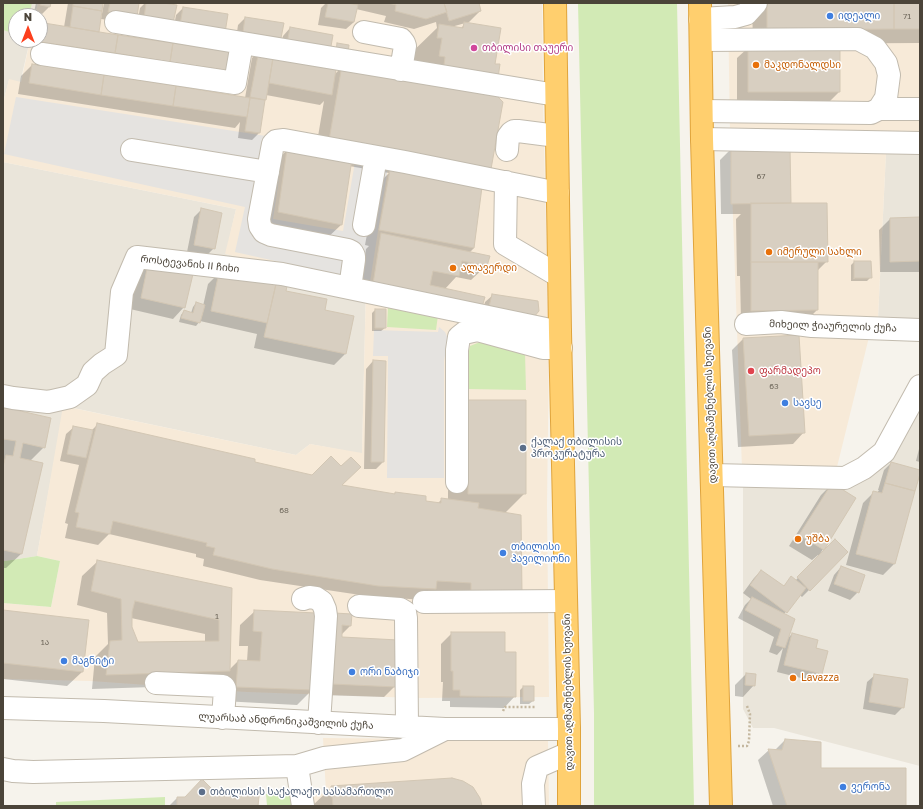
<!DOCTYPE html>
<meta charset="utf-8">
<style>
body{margin:0}
#map{position:relative;width:923px;height:809px;overflow:hidden;background:#f6f3ec;font-family:"Golos Text",sans-serif}
canvas{display:block}
.frame{position:absolute;inset:0;border:4px solid #4b4439;pointer-events:none}
.north{position:absolute;left:8px;top:8px;width:40px;height:40px;box-sizing:border-box;background:#fff;border:1px solid #b7b4b0;border-radius:50%;rotate:0deg;font-size:11px;font-weight:700;line-height:16px;text-align:center;color:#4b4439}
.north::after{content:'';display:block;margin:auto;width:14px;height:18px;background:#fc3f1d;clip-path:polygon(50% 0,100% 100%,50% 72%,0 100%)}
</style>
<div id="map">
<canvas width="923" height="809"></canvas>
<div class="frame"></div>
<div class="north">N</div>
</div>
<script>
const ctx = document.querySelector('canvas').getContext('2d');
ctx.lineJoin = 'round';
function fillPath(path, color) { ctx.fillStyle = color; ctx.fill(path, 'evenodd'); }
const shape = rows => new Path2D(rows.map(r => 'M' + r).join(''));
function strokePath(path, color, width, dash) { ctx.strokeStyle = color; ctx.lineWidth = width; ctx.lineCap = dash ? 'butt' : 'round'; ctx.setLineDash(dash || []); ctx.stroke(path); }
function drawText(font, color, halo, rows, align = 'center') {
  ctx.font = font + ' "Golos Text","Noto Sans Georgian",sans-serif'; ctx.lineWidth = 3; ctx.setLineDash([]); ctx.textBaseline = 'middle'; ctx.strokeStyle = halo; ctx.fillStyle = color; for (const [text, x, y, turn = 0] of rows) {
    ctx.save(); ctx.translate(x, y); ctx.rotate((+turn || 0) * Math.PI / 180); ctx.textAlign = isNaN(turn) ? turn : align; if (halo) ctx.strokeText(text, 0, 0); ctx.fillText(text, 0, 0); ctx.restore();
  }
}
fillPath(shape([
 [3,3,38,3,35,16,16,16,16,40,30,40,20,83,9,80,3,103],
 [920,151,920,319,878,318,886,152],
 [3,162,236,209,226,254,366,286,362,454,310,444,296,455,64,406,37,556,5,561,3,561],
 [920,402,920,766,774,728,753,728,743,709,743,485,885,464]
]), '#eae5da');
fillPath(shape([
 [38,3,542,3,543,104,549,351,547,505,549,697,415,698,246,692,90,681,3,679,3,603,51,607,60,561,37,556,63,406,296,455,310,444,362,453,366,286,225,254,236,209,3,162,3,103,9,79,21,82,30,40,40,40,40,16,35,16],
 [728,3,920,3,920,151,886,153,878,318,869,337,837,467,742,469,730,134],
 [323,738,548,740,549,806,314,806,312,795,326,793]
]), '#f7ead8');
fillPath(shape([
 [3,3,32,3,29,16,16,16,16,34,3,30],
 [578,3,677,3,694,806,594,806,594,713],
 [388,306,438,315,436,330,387,327],
 [480,342,525,353,526,390,468,389,468,358,469,351,470,346],
 [37,556,60,561,51,607,3,603,3,561,5,561],
 [290,793,292,806,267,806,266,794],
 [165,797,165,806,56,806,56,802]
]), '#d2eab5');
fillPath(shape([
 [16,97,285,139,273,219,343,231,355,162,388,167,370,282,235,252,245,207,4,154],
 [439,327,445,332,449,341,448,348,446,349,444,361,444,478,387,478,388,356,373,356,374,330,438,332]
]), '#e5e3e0');
fillPath(shape([
 [36,3,50,3,49,7,42,14,34,12],
 [68,3,102,3,97,33,226,70,219,77,35,49,36,40,40,40,40,29,45,24,64,27],
 [104,3,138,3,129,23,101,19],
 [145,3,158,3,137,25,140,8],
 [326,3,478,3,480,11,469,22,451,27,460,29,465,24,476,183,474,248,469,253,486,266,471,280,456,277,445,289,359,299,366,249,369,246,365,245,376,186,389,173,349,166,341,225,326,239,263,226,273,165,287,150,315,154,324,101,320,105,266,95,264,100,259,133,252,140,238,138,240,122,235,128,18,94,21,76,32,65,245,98,252,58,259,51,335,74,343,66,406,58,437,28,436,22,414,29,384,22,386,16,356,9,354,22,346,29,318,25,321,8],
 [752,3,920,3,920,43,753,44],
 [183,8,227,15,173,32,176,15],
 [245,18,280,38,273,45,236,39,238,25],
 [290,28,332,35,280,51,283,36],
 [749,47,839,47,839,92,828,103,737,103,737,58],
 [731,149,790,204,827,261,817,271,817,310,806,321,741,321,740,276,737,276,736,219,741,214,721,214,720,160],
 [201,210,214,248,207,255,187,252,194,217],
 [920,218,920,272,880,272,879,230,890,219],
 [854,262,871,277,867,281,851,281,851,265],
 [149,265,184,307,173,319,130,309,137,276],
 [219,273,286,287,285,292,324,311,345,354,334,365,254,348,257,334,200,321,196,326,179,322,181,315,184,311,191,313,193,307,196,303,203,306,208,284],
 [493,295,537,301,481,318,485,302],
 [375,310,385,328,381,331,372,331,372,313],
 [743,339,804,432,793,444,738,447,732,350],
 [373,361,383,462,376,469,364,469,366,369],
 [3,408,44,447,30,461,21,554,6,568,3,568],
 [448,422,525,493,505,513,521,593,424,600,367,596,260,580,203,566,204,559,196,557,196,554,109,534,98,545,65,538,68,524,65,523,79,465,60,461,66,434,74,427,91,431,97,425,253,463,340,486,393,495,395,493,425,502,437,504,442,499,448,500],
 [920,445,920,462,916,461],
 [891,463,894,564,883,575,846,565,863,503,874,492,877,493,879,490,878,490,884,470],
 [832,484,855,498,820,554,847,552,802,597,799,594,784,614,787,639,792,634,815,648,827,651,821,674,813,681,777,672,783,648,777,655,769,652,774,637,738,618,745,605,751,599,743,593,754,578,761,571,783,587,791,578,795,581,819,556,818,555,812,560,789,546,821,495],
 [97,562,231,589,229,670,238,661,247,661,248,646,239,646,240,625,255,611,312,690,297,705,222,701,214,685,92,689,95,657,108,644,107,613,77,605,82,576],
 [131,618,205,634,205,642,137,643,131,627],
 [841,567,858,592,850,600,828,591,834,575],
 [3,611,82,672,67,686,3,679],
 [335,614,350,626,341,635,341,638,395,686,384,697,321,695],
 [452,633,504,653,515,696,504,708,450,707,450,701,442,701,443,682,441,682,441,644],
 [746,674,754,685,743,697,735,696,735,685],
 [875,675,903,707,895,715,863,709,867,682],
 [523,687,533,701,529,704,520,704,520,690],
 [785,740,820,769,905,806,773,806,758,760,769,750,775,750],
 [332,787,481,806,312,806],
 [219,797,257,806,169,806,177,798]
]), '#0003');
const building = shape([
 [41,3,51,3,50,7,40,5,41,3],
 [73,3,103,3,102,11,73,6,73,3],
 [110,3,139,3,137,17,108,12,110,3],
 [146,3,163,3,177,5,173,23,144,18,146,3],
 [328,3,347,3,358,5,354,22,325,17,328,3],
 [388,3,444,3,447,12,426,19,395,11,396,5,388,3],
 [444,3,479,3,481,11,449,21,444,3],
 [767,3,894,3,894,29,767,30,767,3],
 [894,3,920,3,920,29,894,29,894,3],
 [73,6,102,11,99,32,70,27,73,6],
 [183,7,228,14,225,33,180,25,183,7],
 [245,17,284,23,281,38,243,32,245,17],
 [464,22,501,28,495,64,500,64,498,78,443,72,445,57,439,56,442,38,437,38,439,24,463,28,464,22],
 [44,23,118,35,115,53,41,42,44,23],
 [290,27,333,35,330,52,287,44,290,27],
 [118,35,173,43,170,62,115,53,118,35],
 [173,43,230,52,227,70,170,62,173,43],
 [337,43,349,45,348,53,336,52,337,43],
 [748,46,840,46,840,92,748,92,748,46],
 [259,50,274,52,266,100,250,97,259,50],
 [274,52,337,63,332,95,269,83,274,52],
 [32,64,104,75,101,95,29,83,32,64],
 [342,65,492,91,503,102,491,169,328,146,342,65],
 [104,75,176,86,173,106,101,95,104,75],
 [176,86,250,98,247,117,173,106,176,86],
 [250,98,265,100,260,133,245,131,250,98],
 [731,148,790,148,791,203,731,204,731,148],
 [287,149,352,159,342,225,278,212,287,149],
 [390,170,482,187,474,248,379,230,390,170],
 [751,203,827,203,828,262,751,262,751,203],
 [201,208,222,213,215,249,194,245,201,208],
 [920,217,920,261,890,262,890,218,920,217],
 [381,233,490,256,487,266,462,261,459,276,433,271,430,285,485,297,482,307,373,284,381,233],
 [854,261,871,261,872,278,854,278,854,279,854,261],
 [751,262,818,262,818,310,751,311,751,262],
 [148,264,193,274,185,308,141,298,148,264],
 [219,272,276,284,267,323,211,311,219,272],
 [276,284,287,286,286,291,327,299,325,310,354,316,346,354,264,337,276,284],
 [492,294,538,301,539,311,533,318,488,311,492,294],
 [196,302,205,305,200,323,181,318,184,310,193,313,196,302],
 [375,309,386,309,386,328,375,328,375,309],
 [799,335,805,433,749,436,743,338,799,335],
 [373,360,386,361,384,462,371,462,373,360],
 [468,400,526,400,526,494,468,494,468,400],
 [3,407,51,418,45,448,23,443,20,458,43,463,22,554,3,550,3,467,6,455,13,456,16,441,3,439,3,407],
 [97,423,255,459,255,462,312,475,331,456,341,466,351,457,361,467,342,485,395,494,395,492,426,496,426,501,441,503,441,498,479,503,478,508,521,515,522,594,471,591,471,583,437,581,436,589,378,586,272,569,213,555,215,548,206,546,207,543,113,521,110,534,76,527,79,513,75,512,97,423],
 [73,426,93,430,86,458,67,454,73,426],
 [891,462,920,470,920,474,915,491,885,483,891,462],
 [832,483,856,498,824,550,799,535,832,483],
 [885,483,915,491,895,564,856,554,873,491,882,493,885,483],
 [835,539,848,552,810,591,797,577,835,539],
 [97,560,232,588,230,671,106,675,110,641,122,640,121,599,91,591,97,560],
 [135,601,219,620,219,641,138,642,132,627,132,612,135,601],
 [841,566,865,575,859,593,834,584,841,566],
 [761,570,784,586,791,576,806,588,787,613,750,585,761,570],
 [752,597,795,619,785,648,776,645,781,629,745,610,752,597],
 [3,610,89,620,83,672,3,663,3,610],
 [254,610,316,613,313,690,236,687,238,660,260,661,262,632,253,631,254,610],
 [334,613,352,614,351,626,342,625,342,637,398,640,396,687,331,684,334,613],
 [451,632,505,632,505,652,516,652,516,697,460,696,460,690,453,690,453,671,451,671,451,632],
 [792,633,818,640,816,648,828,651,822,674,784,665,792,633],
 [746,673,756,674,755,686,745,685,746,673],
 [874,674,908,679,904,708,869,702,874,674],
 [523,686,534,686,534,701,523,701,523,686],
 [785,739,821,742,821,768,906,768,906,806,787,806,768,749,782,750,785,739],
 [452,778,463,781,473,787,480,798,482,806,333,806,331,786,452,778],
 [202,779,219,796,260,788,258,806,177,806,177,797,185,797,202,779]
]);
fillPath(building, '#d8cfc1');
strokePath(building, '#d3c7b4', 1);
const minor = shape([
 [700,19,735,17,746,14,756,3],
 [116,22,556,95],
 [364,32,401,39,404,43,405,46,401,70],
 [701,40,858,39,875,48,886,63,889,75,886,98,879,109,871,113,702,111],
 [42,54,235,83,242,43],
 [879,109,920,109],
 [702,139,920,143],
 [132,150,268,172],
 [507,150,508,137,511,133,514,131,518,131,557,136],
 [506,182,505,244,559,276],
 [364,225,376,157],
 [350,288,354,260,354,256,352,252,348,250,271,235,264,232,260,226,259,219,273,144,276,141,284,140,405,162,558,193],
 [746,324,781,322,812,326,920,330],
 [3,396,13,398,48,402,70,397,87,385,93,372,102,364,116,355,122,292,137,257,282,274,560,332],
 [712,475,845,478,864,468,884,452,920,386],
 [457,482,457,350,459,337,464,333,477,330,543,348,561,348],
 [303,599,309,597,316,598,322,602,325,609,326,616,319,723],
 [424,602,566,601],
 [359,606,400,609,405,612,406,618,407,727],
 [156,683,223,686,224,687,225,689,223,718],
 [3,708,104,711,445,729,569,729],
 [297,766,303,806],
 [3,769,13,771,33,772,297,766,324,758,403,750,443,730],
 [534,806,533,784,537,767,569,753]
]);
const highway = shape([
 [555,3,560,332,569,729,569,806],
 [700,3,702,139,721,806]
]);
strokePath(minor, '#c2bbae', 24);
strokePath(highway, '#e0a43c', 24);
strokePath(shape([
 [503,711,505,707,536,707],
 [738,746,747,746,749,741,750,714,747,706]
]), '#c4b79f', 2.5, [2, 2]);
strokePath(minor, '#fff', 22);
strokePath(highway, '#ffcf6e', 22);
for (const [x, y, r, color] of [
 [830,16,4,"#3f7fe0"],
 [474,48,4,"#d1479c"],
 [756,65,4,"#e8710a"],
 [769,252,4,"#e8710a"],
 [453,268,4,"#e8710a"],
 [751,371,4,"#e0444e"],
 [785,403,4,"#3f7fe0"],
 [523,448,4,"#5c6f8a"],
 [798,539,4,"#e8710a"],
 [503,553,4,"#3f7fe0"],
 [64,661,4,"#3f7fe0"],
 [352,672,4,"#3f7fe0"],
 [793,678,4,"#e8710a"],
 [843,787,4,"#3f7fe0"],
 [202,792,4,"#5c6f8a"]
]) { const dot = new Path2D(); dot.arc(x, y, r, 0, 2 * Math.PI); ctx.fillStyle = color; ctx.fill(dot); strokePath(dot, '#fff', 1.5); }
drawText('8px', '#6e675b', null, [
 ["71",907,16],
 ["67",761,176],
 ["63",774,386],
 ["68",284,510],
 ["1",217,616],
 ["1ა",45,642]
]);
drawText('10px', '#366cbe', '#fff', [
 ["იდეალი",838,16],
 ["სავსე",793,403],
 ["თბილისი",511,547],
 ["პავილიონი",511,559],
 ["მაგნიტი",72,661],
 ["ორი ნაბიჯი",360,672],
 ["ვერონა",851,787]
], 'left');
drawText('10px', '#b23c85', '#fff', [
 ["თბილისი თაუერი",482,48]
], 'left');
drawText('10px', '#c56008', '#fff', [
 ["მაკდონალდსი",764,65],
 ["იმერული სახლი",777,252],
 ["ალავერდი",461,268],
 ["უშბა",806,539],
 ["Lavazza",801,678]
], 'left');
drawText('10px', '#4b4439', '#fff', [
 ["როსტევანის II ჩიხი",190,264,6],
 ["მიხეილ ჭიაურელის ქუჩა",833,326,2],
 ["დავით აღმაშენებლის ხეივანი",710,405,-92],
 ["დავით აღმაშენებლის ხეივანი",568,692,-91],
 ["ლუარსაბ ანდრონიკაშვილის ქუჩა",286,721,3]
]);
drawText('10px', '#be3a42', '#fff', [
 ["ფარმადეპო",759,371]
], 'left');
drawText('10px', '#4e5e75', '#fff', [
 ["ქალაქ თბილისის",531,442],
 ["პროკურატურა",531,454],
 ["თბილისის საქალაქო სასამართლო",210,792]
], 'left');
</script>
